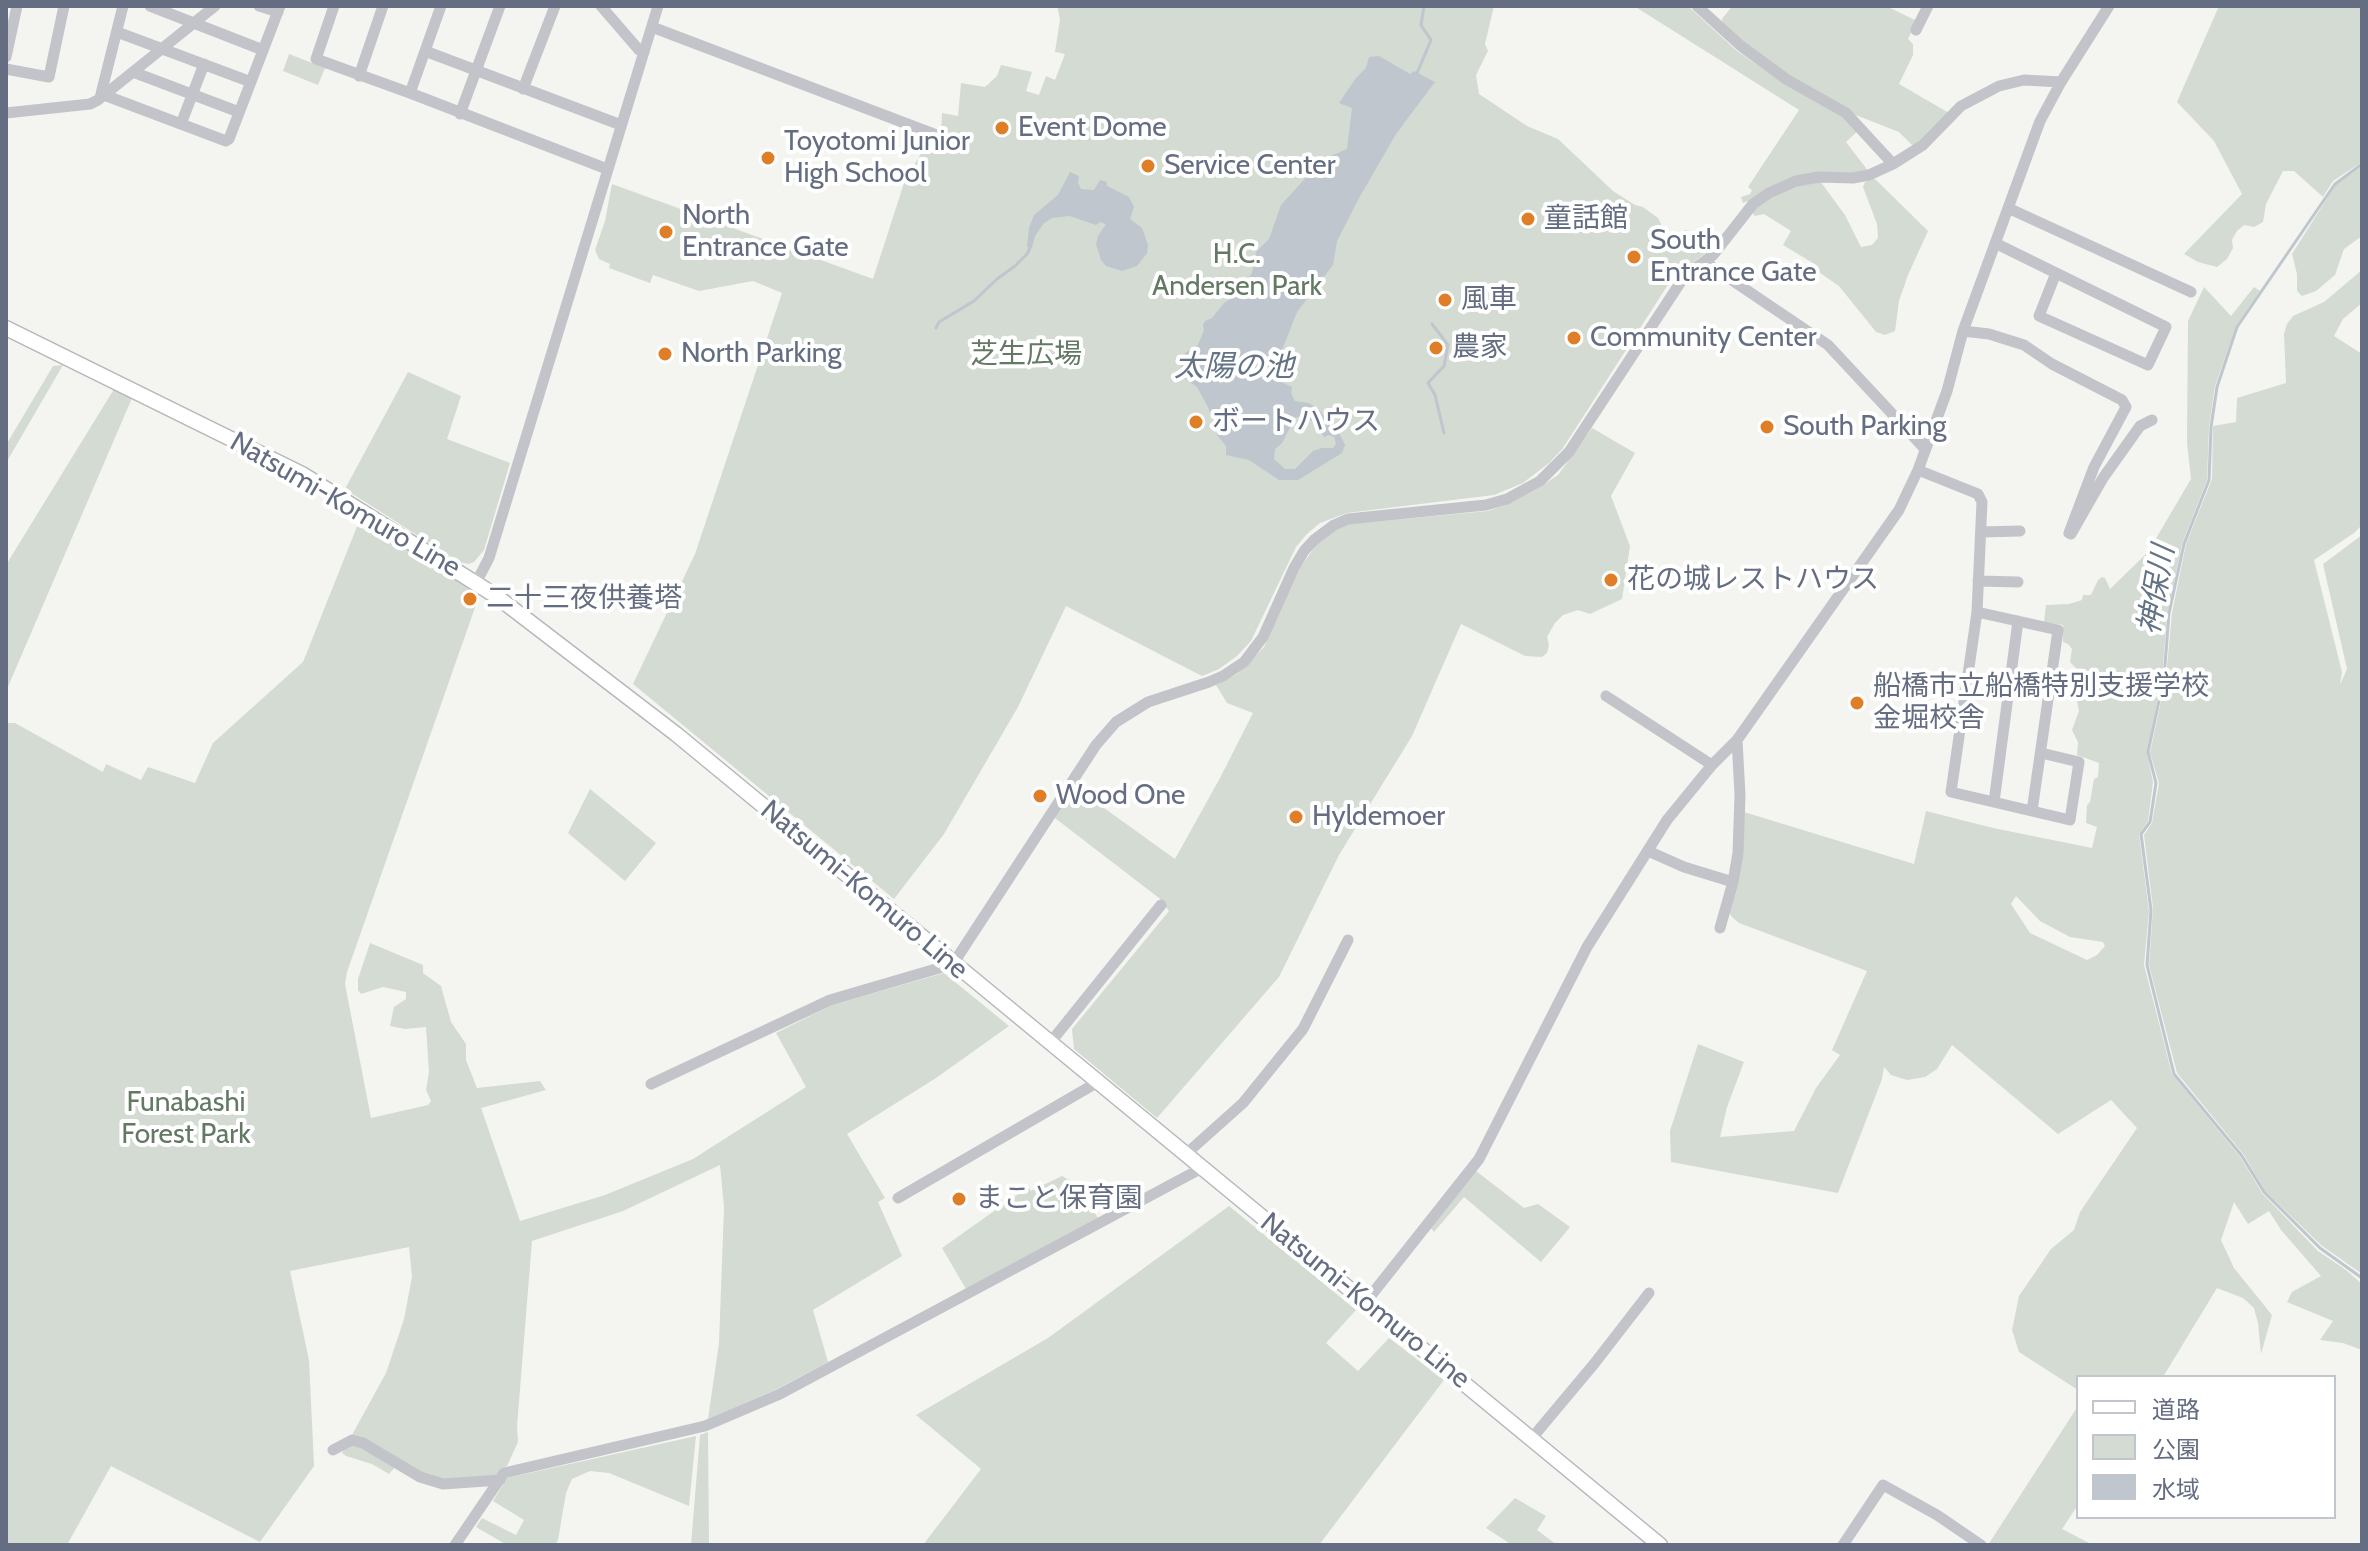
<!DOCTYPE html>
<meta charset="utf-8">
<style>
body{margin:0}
#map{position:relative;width:2368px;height:1551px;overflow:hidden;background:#f4f5f1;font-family:Cabin,"Noto Sans JP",sans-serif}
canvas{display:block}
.frame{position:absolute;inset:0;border:8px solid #646d81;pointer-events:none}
.legend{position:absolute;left:2076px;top:1375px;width:260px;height:144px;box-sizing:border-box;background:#fff;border:2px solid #c1c5cd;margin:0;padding:10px 14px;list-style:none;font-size:24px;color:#646d81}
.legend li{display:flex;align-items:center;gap:16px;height:40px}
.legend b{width:40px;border:2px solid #c1c5cd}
</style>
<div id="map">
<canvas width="2368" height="1551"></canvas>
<div class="frame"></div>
<ul class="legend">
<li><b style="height:10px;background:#fff"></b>道路</li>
<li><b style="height:22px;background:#d3dbd2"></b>公園</li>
<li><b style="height:22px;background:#bfc6cd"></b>水域</li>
</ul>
</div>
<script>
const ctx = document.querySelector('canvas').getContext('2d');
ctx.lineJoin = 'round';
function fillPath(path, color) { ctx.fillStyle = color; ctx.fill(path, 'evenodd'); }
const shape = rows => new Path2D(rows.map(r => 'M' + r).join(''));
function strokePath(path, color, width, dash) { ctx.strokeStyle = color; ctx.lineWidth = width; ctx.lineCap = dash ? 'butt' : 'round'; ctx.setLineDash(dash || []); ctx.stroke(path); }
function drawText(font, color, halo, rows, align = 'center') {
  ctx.font = font + ' Cabin,"Noto Sans JP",sans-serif'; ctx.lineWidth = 8; ctx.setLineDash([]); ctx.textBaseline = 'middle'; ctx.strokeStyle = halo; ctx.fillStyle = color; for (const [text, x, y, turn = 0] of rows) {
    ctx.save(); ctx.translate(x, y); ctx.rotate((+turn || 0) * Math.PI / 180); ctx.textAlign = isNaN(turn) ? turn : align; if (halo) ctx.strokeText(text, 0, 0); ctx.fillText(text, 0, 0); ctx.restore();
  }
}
fillPath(shape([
 [1057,6,1494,6,1485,44,1488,51,1476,75,1479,94,1527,126,1558,139,1613,191,1635,205,1643,207,1658,218,1664,230,1674,235,1686,230,1700,240,1708,251,1681,272,1674,281,1671,280,1563,448,1549,463,1523,483,1494,495,1347,513,1320,523,1307,534,1296,547,1251,641,1237,656,1219,669,1202,676,1066,606,1018,707,944,834,894,899,633,684,695,554,782,293,753,281,699,291,653,275,650,283,609,268,610,264,599,259,595,250,605,221,612,184,873,279,905,180,931,137,941,133,942,113,958,116,961,83,985,87,997,76,1001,65,1032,72,1026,91,1039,95,1046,76,1055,80,1065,54,1055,52,1060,19],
 [1634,6,1688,6,1737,51,1782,82,1844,116,1859,130,1846,142,1869,172,1820,175,1743,203,1741,197,1750,194,1752,190,1748,187,1799,110],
 [1732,6,1886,6,1917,21,1908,39,1913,44,1913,55,1899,84,1949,113,1920,142,1912,145,1899,132,1853,114,1789,76,1744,42,1723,26,1722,19],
 [2219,6,2362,6,2362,162,2333,181,2323,197,2294,171,2283,171,2266,204,2263,222,2254,227,2244,225,2237,231,2232,240,2233,248,2227,259,2217,267,2198,262,2184,254,2242,194,2214,141,2177,102],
 [289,54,325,68,318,85,283,71],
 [2362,166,2362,236,2344,249,2335,275,2316,291,2302,296,2297,291,2297,274,2292,254,2336,184],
 [1871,179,1875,179,1928,231,1908,275,1899,301,1895,331,1885,335,1876,332,1839,286,1820,273,1813,263,1783,245,1791,231,1764,214,1755,216,1752,213,1756,206,1796,184,1820,181,1845,215,1861,247,1872,245,1878,238,1877,224,1863,187,1865,182],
 [2362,270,2362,303,2343,319,2334,336,2362,354,2362,525,2354,533,2314,560,2342,672,2340,685,2347,669,2323,564,2362,535,2362,1274,2321,1245,2265,1191,2244,1155,2177,1073,2149,965,2153,908,2144,835,2152,823,2159,783,2150,753,2166,677,2172,613,2186,544,2212,479,2213,426,2236,422,2237,398,2286,383,2284,334,2287,324,2293,316,2324,302],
 [2204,287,2231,316,2254,287,2260,291,2236,326,2215,386,2209,427,2207,480,2182,544,2167,615,2162,678,2147,753,2153,782,2148,821,2139,834,2149,911,2144,965,2172,1074,2241,1158,2262,1193,2318,1251,2346,1270,2362,1284,2362,1350,2343,1343,2320,1340,2333,1321,2287,1302,2292,1292,2321,1276,2281,1230,2269,1211,2248,1224,2234,1202,2221,1240,2234,1268,2272,1315,2261,1354,2258,1323,2254,1308,2243,1298,2217,1288,2163,1377,2078,1377,2078,1390,2019,1352,2012,1330,2019,1296,2051,1249,2074,1230,2080,1212,2137,1128,2111,1100,2058,1134,1952,1045,1937,1069,1925,1077,1907,1080,1891,1075,1884,1067,1882,1079,1838,1193,1671,1162,1670,1131,1698,1044,1744,1062,1727,1107,1720,1137,1794,1131,1816,1088,1840,1055,1832,1050,1867,971,1739,923,1732,917,1729,913,1744,812,1914,864,1926,811,1993,828,2092,848,2097,827,2086,823,2087,805,2090,802,2094,779,2098,777,2099,763,2077,755,2078,742,2072,730,2079,711,2077,701,2073,700,2076,668,2070,662,2072,649,2068,644,2063,642,2063,625,2044,622,2046,605,2069,604,2082,600,2083,595,2091,595,2098,580,2102,577,2105,578,2110,589,2148,552,2191,479,2187,443,2188,321],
 [2016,896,2040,921,2070,937,2103,942,2105,946,2097,955,2087,960,2030,933,2011,904],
 [63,365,6,463,6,445,53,366],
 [408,372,461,396,447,439,510,463,484,550,474,562,469,564,459,562,345,489],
 [114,389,132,398,7,689,6,698,6,565],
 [1592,428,1635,453,1611,496,1630,546,1622,599,1590,614,1578,610,1563,615,1555,623,1547,637,1549,645,1547,653,1542,657,1525,656,1461,624,1412,736,1339,855,1279,977,1157,1118,1074,1049,1072,1029,1169,911,1159,898,1051,815,1072,785,1175,859,1220,778,1253,713,1227,703,1216,685,1237,674,1264,647,1300,568,1317,544,1337,529,1349,524,1488,511,1508,504,1537,489,1558,475],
 [360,519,455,579,477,595,478,599,347,972,345,984,371,1118,428,1105,431,1101,426,1090,429,1072,426,1027,405,1029,390,1026,394,1007,406,999,406,992,383,987,361,994,358,990,358,979,370,943,423,965,423,973,441,986,451,1022,466,1044,466,1060,477,1088,540,1081,546,1090,481,1108,520,1221,605,1195,693,1159,803,1089,806,1087,776,1033,832,1005,944,973,1009,1026,936,1078,847,1134,885,1198,878,1202,902,1256,813,1310,828,1362,777,1389,708,1419,719,1343,724,1207,720,1165,623,1211,532,1241,517,1426,518,1442,507,1466,501,1469,495,1477,443,1481,422,1474,401,1461,389,1474,372,1464,346,1456,342,1453,386,1373,404,1319,412,1277,409,1247,290,1271,309,1360,314,1466,260,1542,111,1466,67,1545,6,1545,6,723,15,723,103,772,106,764,141,780,148,767,195,783,213,743,303,662],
 [590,789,656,843,625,881,568,833],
 [1476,1171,1524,1208,1538,1204,1570,1227,1541,1262,1464,1197,1434,1232,1430,1227],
 [1062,1176,1073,1182,1098,1218,966,1289,942,1248,1028,1187,1031,1191],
 [1229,1206,1356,1310,1326,1343,1358,1371,1389,1338,1444,1380,1319,1545,923,1545,981,1469,916,1415,1048,1338],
 [2078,1406,2078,1505,2062,1529,2093,1545,1988,1545],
 [708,1432,709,1545,691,1545,700,1435],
 [696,1436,689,1506,609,1473,590,1471,572,1479,566,1493,558,1540,555,1545,507,1545,476,1527,482,1518,516,1535,524,1520,493,1501,507,1478],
 [1515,1498,1546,1516,1537,1530,1557,1545,1512,1545,1486,1528]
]), '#d3dbd2');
fillPath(shape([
 [1379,56,1410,74,1414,71,1435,82,1396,134,1359,198,1337,241,1333,265,1297,312,1276,365,1283,383,1292,387,1291,393,1295,401,1308,403,1318,408,1331,427,1338,431,1345,445,1342,453,1298,480,1279,480,1249,460,1226,455,1226,446,1217,435,1217,431,1208,407,1197,387,1183,377,1181,369,1185,353,1198,345,1204,330,1203,325,1205,321,1212,318,1224,303,1238,294,1252,273,1256,252,1269,239,1281,205,1322,160,1347,149,1352,108,1339,103,1356,78,1366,68,1369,57],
 [1300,416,1317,423,1324,437,1329,435,1334,437,1336,444,1333,448,1322,448,1313,451,1295,469,1285,469,1274,459,1275,449,1282,443,1295,418],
 [1070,172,1079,176,1078,183,1081,189,1094,190,1100,180,1107,182,1107,186,1129,197,1134,207,1130,219,1142,228,1148,245,1147,253,1137,266,1122,271,1106,266,1101,260,1096,244,1098,236,1106,224,1100,222,1096,225,1070,216,1052,218,1044,223,1035,236,1032,248,1027,247,1029,228,1034,215,1058,195]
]), '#bfc6cd');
strokePath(shape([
 [1417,73,1431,40,1421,25,1424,6],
 [2362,164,2335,184,2237,327,2217,387,2211,427,2209,480,2184,544,2169,613,2164,678,2148,752,2156,783,2150,822,2141,834,2151,910,2147,965,2174,1074,2242,1156,2264,1192,2320,1248,2362,1278],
 [1432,324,1448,345,1444,366,1428,383,1435,395,1444,433],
 [936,328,939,322,974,301,997,279,1015,266,1027,254,1030,248]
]), '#bfc6cd', 3);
const major = shape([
 [6,328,302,474,496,596,676,734,1660,1545]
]);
strokePath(major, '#b5b7bc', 17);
strokePath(shape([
 [150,6,263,50],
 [259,6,278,12],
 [334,6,316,59,410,93,441,6],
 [601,6,639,50,644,52],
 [1697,6,1741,46,1786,79,1846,113,1893,164],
 [652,27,939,136],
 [1916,30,1928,6],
 [117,32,251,82],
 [425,51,621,125],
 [6,57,17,6],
 [6,69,49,77,64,6],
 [133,72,239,112],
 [359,76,383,6],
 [523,89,555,6],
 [410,93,607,169],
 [104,95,226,141,229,139,280,6],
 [100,98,123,6],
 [6,113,90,104,98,100,215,6],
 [460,114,500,6],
 [181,124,204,64],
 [2008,208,2191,292],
 [1995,243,2056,273,2166,327,2148,365,2039,316,2056,273],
 [1705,262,1828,345,1925,449],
 [1963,331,1989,334,2024,345,2052,364,2122,400,2126,407,2094,467,2069,533,2071,534,2103,478,2140,426,2152,420],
 [1918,470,1978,494,1982,502,1977,612,1951,792,2070,820,2079,762,2041,753],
 [1981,532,2020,531],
 [1978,581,2018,582],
 [476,583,489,558,658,6],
 [1977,612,2058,630,2032,811],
 [1606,696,1712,765],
 [1994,802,2018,621],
 [1648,851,1684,867,1733,882],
 [1720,928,1733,882,1738,853,1740,795,1737,740],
 [1050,1043,1161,905],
 [651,1084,830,1000,953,964,1096,745,1116,722,1148,702,1209,682,1223,676,1244,662,1263,637,1294,568,1304,551,1314,540,1334,525,1348,519,1486,505,1507,499,1540,481,1569,452,1684,277,1713,255,1753,204,1769,193,1796,181,1819,177,1853,178,1869,175,1893,164,1923,145,1961,106,1999,86,2024,80,2061,82],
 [1186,1154,1243,1103,1303,1029,1348,940],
 [898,1198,1098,1082],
 [1365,1303,1479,1159,1587,947,1667,820,1712,765,1737,740,1899,510,1918,470,1947,391,1963,331,2040,121,2061,82,2109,6],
 [1532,1438,1594,1364,1649,1293],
 [333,1450,352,1440,363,1443,420,1477,443,1484,500,1480],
 [455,1545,504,1473,705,1426,780,1394,1202,1168],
 [1843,1545,1883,1485,1937,1515,1981,1545]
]), '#c2c4c9', 11);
strokePath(major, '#fff', 14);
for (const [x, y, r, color] of [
 [1002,128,8,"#df7e26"],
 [768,158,8,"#df7e26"],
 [1148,166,8,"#df7e26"],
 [1528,219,8,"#df7e26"],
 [666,232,8,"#df7e26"],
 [1634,257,8,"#df7e26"],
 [1445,300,8,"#df7e26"],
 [1574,338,8,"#df7e26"],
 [1436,348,8,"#df7e26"],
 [665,354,8,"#df7e26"],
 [1196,422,8,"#df7e26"],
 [1767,427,8,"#df7e26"],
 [1611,580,8,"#df7e26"],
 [470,599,8,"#df7e26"],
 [1857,703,8,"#df7e26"],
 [1040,796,8,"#df7e26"],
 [1296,817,8,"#df7e26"],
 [959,1199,8,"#df7e26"]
]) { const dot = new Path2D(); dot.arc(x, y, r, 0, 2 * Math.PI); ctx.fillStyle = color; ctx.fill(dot); strokePath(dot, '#fff', 3); }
drawText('28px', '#646d81', '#fff', [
 ["Event Dome",1018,128],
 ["Toyotomi Junior",784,142],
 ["High School",784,174],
 ["Service Center",1164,166],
 ["North",682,216],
 ["Entrance Gate",682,248],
 ["童話館",1544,219],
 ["South",1650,241],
 ["Entrance Gate",1650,273],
 ["風車",1461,300],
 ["Community Center",1590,338],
 ["農家",1452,348],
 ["North Parking",681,354],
 ["ボートハウス",1212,422],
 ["South Parking",1783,427],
 ["花の城レストハウス",1627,580],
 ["二十三夜供養塔",486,599],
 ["船橋市立船橋特別支援学校",1873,687],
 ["金堀校舎",1873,719],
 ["Wood One",1056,796],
 ["Hyldemoer",1312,817],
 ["まこと保育園",975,1199]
], 'left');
drawText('28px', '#637964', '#fff', [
 ["H.C.",1237,255],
 ["Andersen Park",1237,287],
 ["芝生広場",1026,355],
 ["Funabashi",186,1103],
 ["Forest Park",186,1135]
]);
drawText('28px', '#646d81', '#fff', [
 ["Natsumi-Komuro Line",345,505,30],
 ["Natsumi-Komuro Line",864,890,40],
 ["Natsumi-Komuro Line",1365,1301,39]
]);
drawText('italic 30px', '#647485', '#fff', [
 ["太陽の池",1234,367],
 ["神保川",2157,590,-80]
]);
</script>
